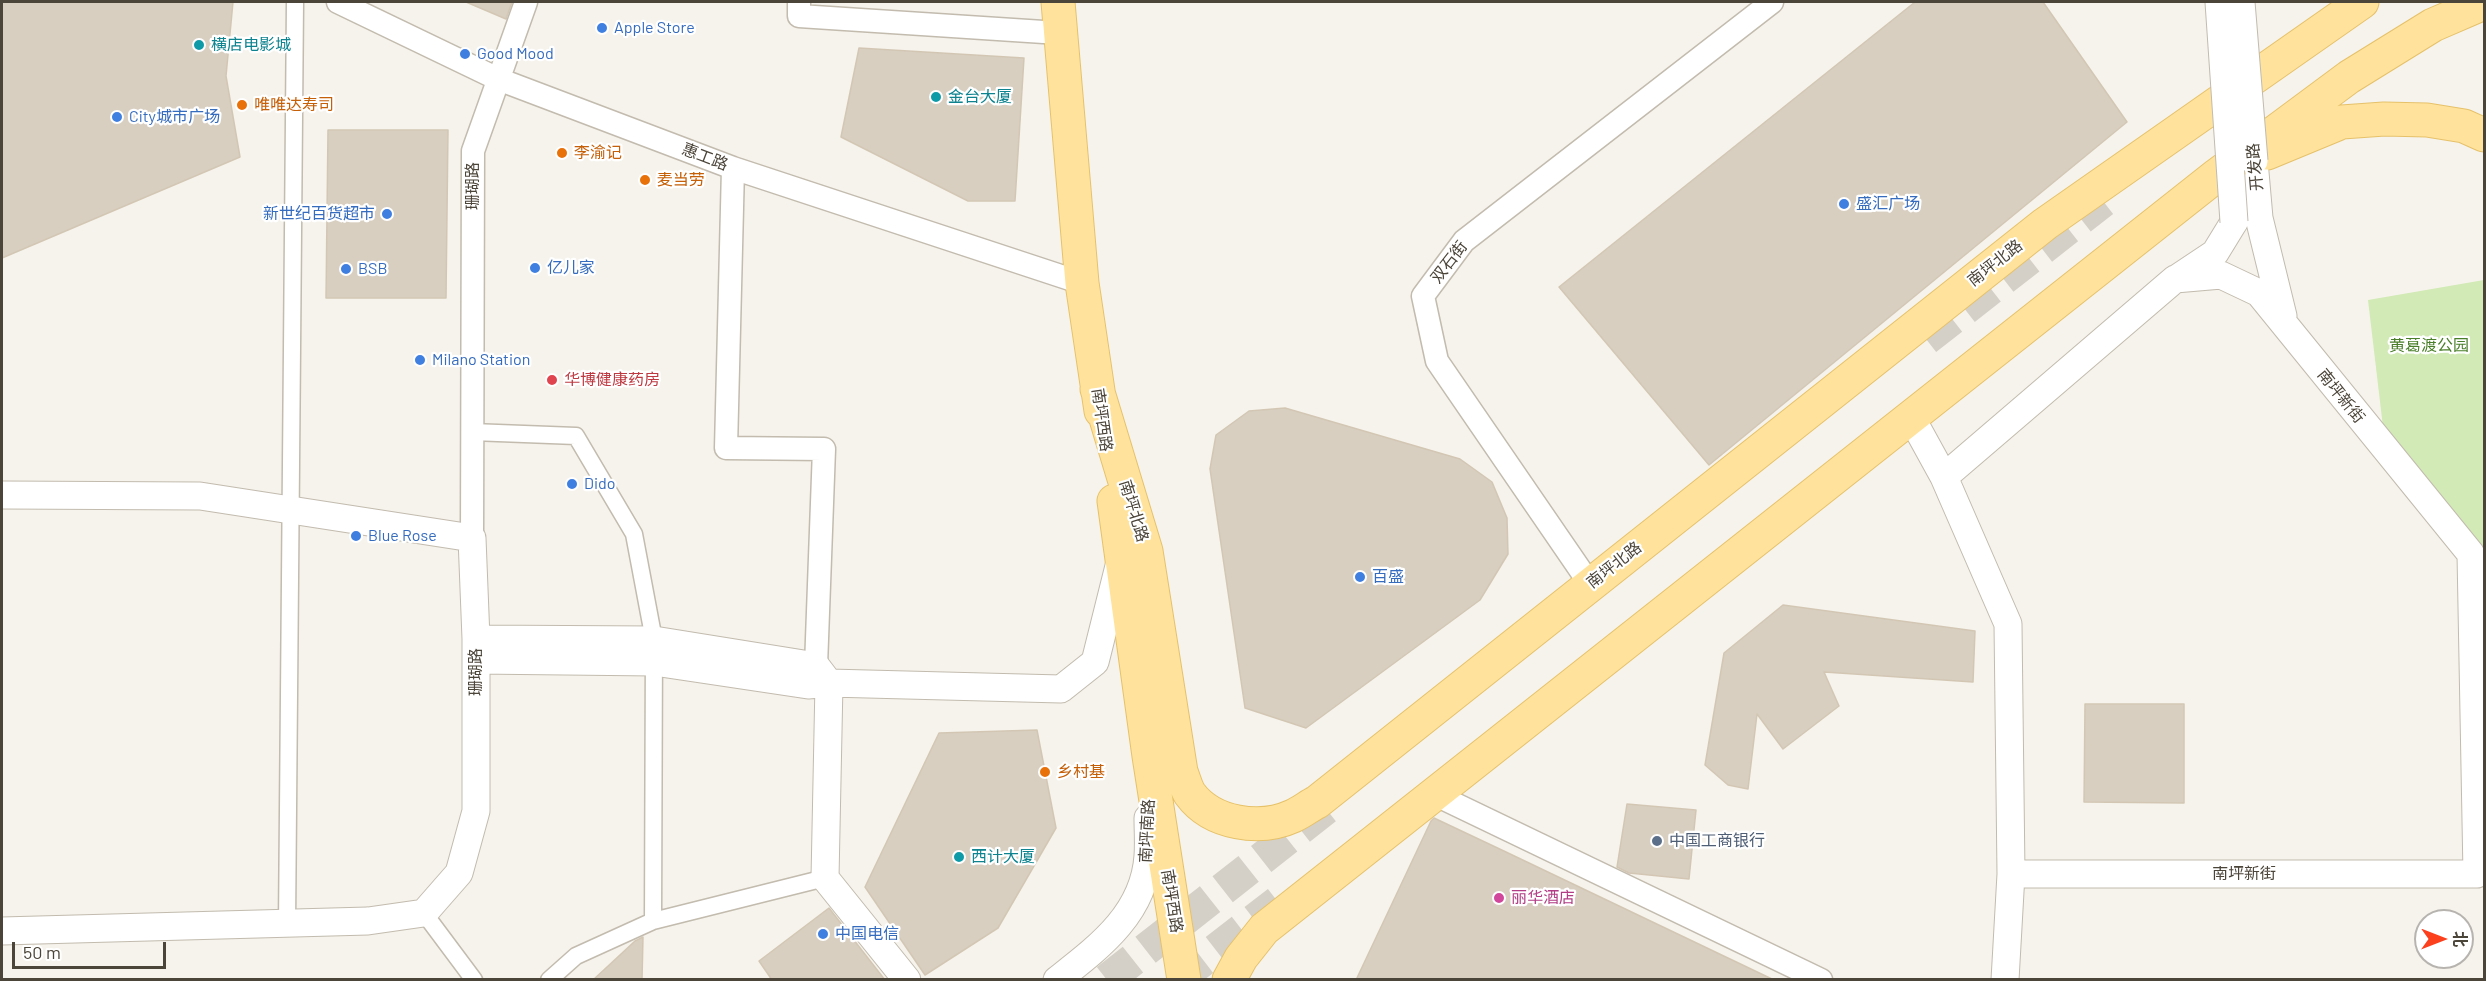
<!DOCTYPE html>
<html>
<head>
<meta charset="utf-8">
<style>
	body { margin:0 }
	#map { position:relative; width:2486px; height:981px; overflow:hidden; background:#f6f3ec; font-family:Barlow,"Noto Sans SC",sans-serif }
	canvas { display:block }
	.frame { position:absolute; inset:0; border:3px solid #4b4439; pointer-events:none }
	.north { position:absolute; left:2414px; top:909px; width:60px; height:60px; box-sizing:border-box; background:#fff; border:2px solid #b7b4b0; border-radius:50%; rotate:90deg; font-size:16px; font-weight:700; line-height:24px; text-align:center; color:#4b4439 }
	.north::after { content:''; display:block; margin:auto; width:21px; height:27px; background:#fc3f1d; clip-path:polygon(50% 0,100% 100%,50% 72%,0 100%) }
	.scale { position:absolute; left:12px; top:942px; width:154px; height:27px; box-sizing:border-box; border:3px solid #4b4439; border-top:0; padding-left:8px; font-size:18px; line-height:21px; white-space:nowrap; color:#4b4439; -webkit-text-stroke:4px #fff; paint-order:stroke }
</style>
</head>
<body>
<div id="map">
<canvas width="2486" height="981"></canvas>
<div class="frame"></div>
<div class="north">北</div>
<div class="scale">50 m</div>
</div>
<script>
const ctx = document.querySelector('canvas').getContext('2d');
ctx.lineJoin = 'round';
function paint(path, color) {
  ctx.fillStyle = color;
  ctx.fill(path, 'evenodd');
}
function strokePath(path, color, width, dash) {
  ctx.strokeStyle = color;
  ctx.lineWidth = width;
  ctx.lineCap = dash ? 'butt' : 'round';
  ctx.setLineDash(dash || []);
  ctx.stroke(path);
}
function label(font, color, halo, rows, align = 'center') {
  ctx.font = font + ' Barlow,"Noto Sans SC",sans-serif';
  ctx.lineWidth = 4.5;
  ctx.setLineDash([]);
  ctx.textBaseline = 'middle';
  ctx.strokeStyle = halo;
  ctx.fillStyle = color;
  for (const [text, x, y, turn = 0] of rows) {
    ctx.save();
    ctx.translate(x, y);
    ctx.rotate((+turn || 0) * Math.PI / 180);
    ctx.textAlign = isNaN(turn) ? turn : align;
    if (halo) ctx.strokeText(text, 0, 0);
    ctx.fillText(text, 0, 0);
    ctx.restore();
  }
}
const green = new Path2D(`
	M2484,280V558L2383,427L2368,300Z`);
const building = new Path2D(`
	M2,2H233L226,76L240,157L2,258Z
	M466,2H512L506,19Z
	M1915,2H2043L2127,122L1709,465L1559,287Z
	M859,48L1024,58L1015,201H968L841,137Z
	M328,130H448L446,298H326Z
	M1285,408L1460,459L1492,482L1507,518L1508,554L1480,600L1306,728L1245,708L1210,469L1216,435L1249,411Z
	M1783,605L1975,631L1973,682L1824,672L1839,706L1783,749L1757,714L1748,789L1728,785L1705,765L1724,653Z
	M2085,704H2184V803L2084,802Z
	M1037,730L1056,828L998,928L925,975L865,887L939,733Z
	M1627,804L1696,810L1689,879L1629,873L1617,867Z
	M1434,818L1506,852L1774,980H1356L1431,821Z
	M829,908L885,980H772L759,961Z
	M643,937L642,980H593L635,941Z`);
const trunkTunnel = new Path2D(`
	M1926,339L2103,201
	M1107,980L1330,805
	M1177,980L1278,902`);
const pedestrian = new Path2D(`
	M472,432L576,436L634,534L654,640L653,921
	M424,913L474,980
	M287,924L295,2
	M549,980L576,956L653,921L825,878`);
const minor = new Path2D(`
	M338,2L498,79L733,168L1082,283
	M799,2V16L1059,33
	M733,168L726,448L824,449L816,666L809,682
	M472,538L473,151L526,2
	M1590,584L1437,361L1423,296L1464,241L1772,2
	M1434,794L1821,980`);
const tertiary = new Path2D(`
	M2254,161L2259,218L2283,316
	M2179,277L2215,253L2234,222
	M1911,417L1944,477L2008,624L2011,874H2477L2471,554L2259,293L2221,275L2175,279L1944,477
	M2,495L200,496L472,538L476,639V811L459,873L424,913L368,921L2,931
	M476,639L654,640L816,666L829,683L825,878L907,980
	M476,660L654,662L808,685L829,683L1061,689L1095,662L1120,562
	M1057,980C1099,947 1144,914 1148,856C1149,843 1148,831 1148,818
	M2005,980L2011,874`);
const primary = new Path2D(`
	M1058,2L1082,283L1101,411
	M2267,153L2342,122L2384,119L2427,120L2464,126L2484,135
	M1097,389L1146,551L1181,772C1184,779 1186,788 1190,794C1212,824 1260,831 1293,816C1302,812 1309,806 1317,802L2045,224L2362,2
	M1114,501L1149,756L1184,980
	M1229,980L1241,958L1264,929L2217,175L2349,77L2433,25L2484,3`);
const tertiaryBridge = new Path2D(`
	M2219,2L2234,222
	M2241,2L2254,161`);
const markers = [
	[602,28,6,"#3f7fe0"],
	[199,45,6,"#0f9aa8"],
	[465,54,6,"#3f7fe0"],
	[936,97,6,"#0f9aa8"],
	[242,105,6,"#e8710a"],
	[117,117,6,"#3f7fe0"],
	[562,153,6,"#e8710a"],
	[645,180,6,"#e8710a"],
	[1844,204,6,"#3f7fe0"],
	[387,214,6,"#3f7fe0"],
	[535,268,6,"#3f7fe0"],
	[346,269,6,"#3f7fe0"],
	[420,360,6,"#3f7fe0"],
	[552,380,6,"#e0444e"],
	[572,484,6,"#3f7fe0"],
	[356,536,6,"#3f7fe0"],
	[1360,577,6,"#3f7fe0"],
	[1045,772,6,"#e8710a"],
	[1657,841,6,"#5c6f8a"],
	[959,857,6,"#0f9aa8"],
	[1499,898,6,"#d1479c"],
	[823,934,6,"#3f7fe0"]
];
const shopNames = [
	["Apple Store",614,28],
	["Good Mood",477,54],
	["City城市广场",129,117],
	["盛汇广场",1856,204],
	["新世纪百货超市",375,214,"right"],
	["亿儿家",547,268],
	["BSB",358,269],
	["Milano Station",432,360],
	["Dido",584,484],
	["Blue Rose",368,536],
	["百盛",1372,577],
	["中国电信",835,934]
];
const cultureNames = [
	["横店电影城",211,45],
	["金台大厦",948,97],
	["西计大厦",971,857]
];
const foodNames = [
	["唯唯达寿司",254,105],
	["李渝记",574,153],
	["麦当劳",657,180],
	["乡村基",1057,772]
];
const streetNames = [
	["惠工路",705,157,21],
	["开发路",2255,167,-95],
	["珊瑚路",473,186,-90],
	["双石街",1449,262,-52],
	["南坪北路",1995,263,-38],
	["南坪新街",2341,396,51],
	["南坪西路",1102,420,82],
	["南坪北路",1134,511,73],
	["南坪北路",1614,565,-38],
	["珊瑚路",476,672,-90],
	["南坪南路",1147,831,-87],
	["南坪新街",2244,874],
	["南坪西路",1172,901,81]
];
const parkNames = [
	["黄葛渡公园",2429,346]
];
const healthNames = [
	["华博健康药房",564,380]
];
const serviceNames = [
	["中国工商银行",1669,841]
];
const hotelNames = [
	["丽华酒店",1511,898]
];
paint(green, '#d2eab5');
paint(building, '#d8cfc1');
strokePath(building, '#d3c7b4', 1.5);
strokePath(trunkTunnel, '#d4d0c8', 33, [33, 16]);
strokePath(pedestrian, '#c2bbae', 19);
strokePath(minor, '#c2bbae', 25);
strokePath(tertiary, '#c2bbae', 29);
strokePath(primary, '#e6c16a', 35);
strokePath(pedestrian, '#fff', 16);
strokePath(minor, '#fff', 22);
strokePath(tertiary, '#fff', 27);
strokePath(primary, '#ffe39c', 33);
strokePath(tertiaryBridge, '#c2bbae', 29, []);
strokePath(tertiaryBridge, '#fff', 27);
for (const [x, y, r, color] of markers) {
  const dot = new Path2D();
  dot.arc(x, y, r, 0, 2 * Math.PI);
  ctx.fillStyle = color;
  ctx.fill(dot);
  strokePath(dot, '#fff', 2);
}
label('16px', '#366cbe', '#fff', shopNames, 'left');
label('16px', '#0d838f', '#fff', cultureNames, 'left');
label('16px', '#c56008', '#fff', foodNames, 'left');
label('16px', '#4b4439', '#fff', streetNames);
label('16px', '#4a7f2a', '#fff', parkNames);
label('16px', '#be3a42', '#fff', healthNames, 'left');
label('16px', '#4e5e75', '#fff', serviceNames, 'left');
label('16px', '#b23c85', '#fff', hotelNames, 'left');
</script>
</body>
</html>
